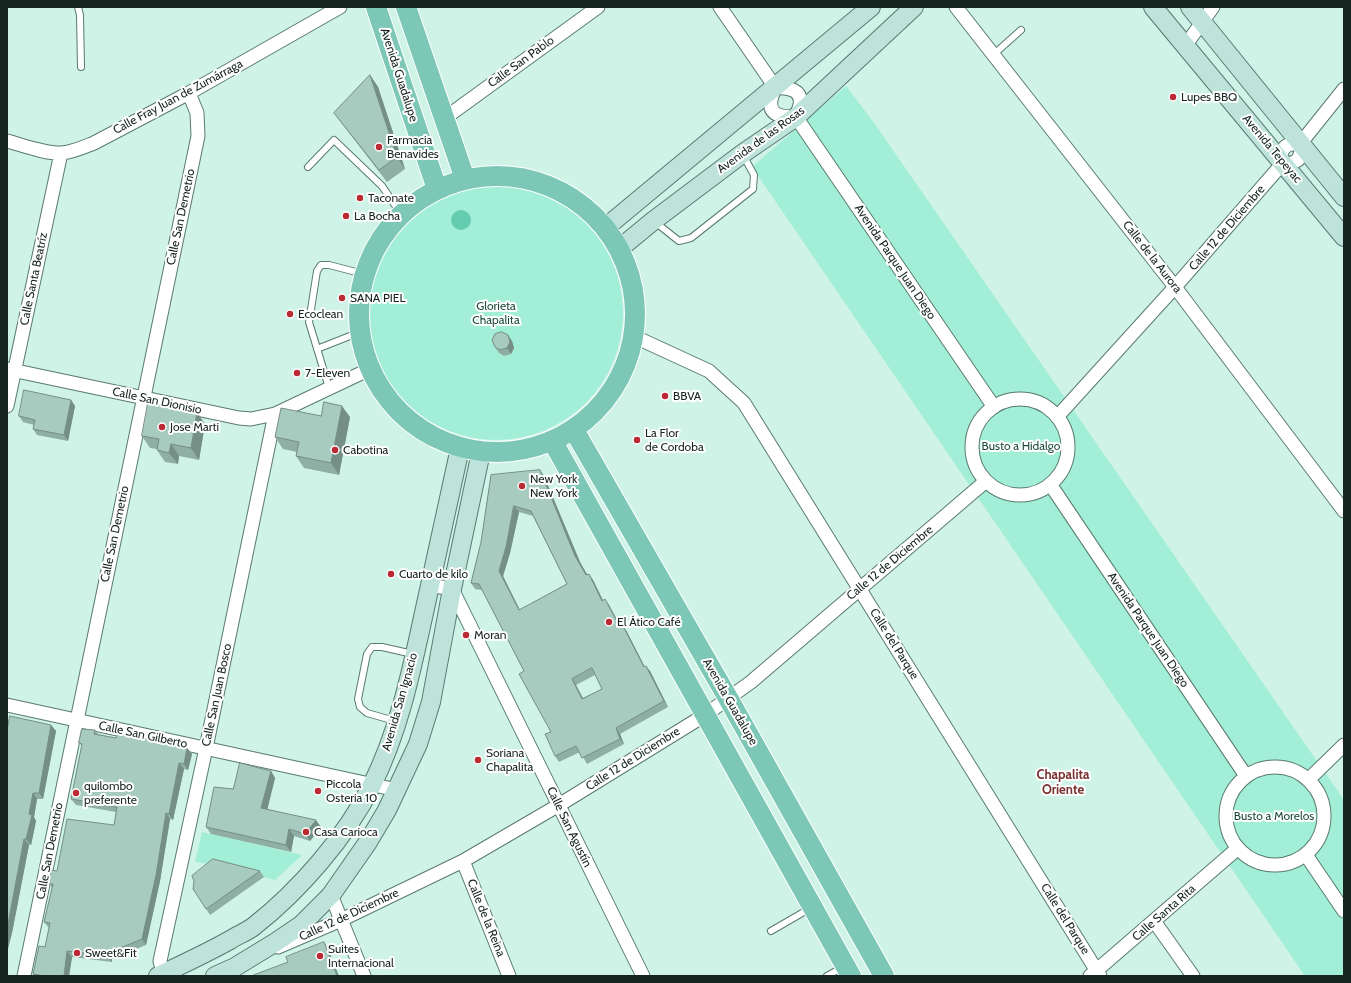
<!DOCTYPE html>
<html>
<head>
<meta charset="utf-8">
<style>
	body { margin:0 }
	#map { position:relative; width:1351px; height:983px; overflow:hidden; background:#cff3e7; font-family:Cabin,sans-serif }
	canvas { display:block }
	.frame { position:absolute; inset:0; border:8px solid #172520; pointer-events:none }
</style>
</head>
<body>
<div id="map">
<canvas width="1351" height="983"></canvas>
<div class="frame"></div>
</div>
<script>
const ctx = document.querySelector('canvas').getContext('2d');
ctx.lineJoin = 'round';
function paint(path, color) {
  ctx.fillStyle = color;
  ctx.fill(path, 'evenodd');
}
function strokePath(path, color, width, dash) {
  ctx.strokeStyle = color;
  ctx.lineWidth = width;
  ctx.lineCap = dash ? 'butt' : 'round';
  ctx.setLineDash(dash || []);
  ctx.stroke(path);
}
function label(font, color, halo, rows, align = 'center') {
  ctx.font = font + ' Cabin,sans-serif';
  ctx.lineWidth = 4;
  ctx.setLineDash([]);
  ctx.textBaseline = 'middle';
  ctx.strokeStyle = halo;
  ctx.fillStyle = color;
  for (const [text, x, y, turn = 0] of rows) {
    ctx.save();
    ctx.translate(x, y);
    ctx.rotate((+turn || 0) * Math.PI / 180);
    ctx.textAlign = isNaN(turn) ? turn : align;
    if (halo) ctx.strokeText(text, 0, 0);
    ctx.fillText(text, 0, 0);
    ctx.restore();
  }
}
const green = new Path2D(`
	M846,86L872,120L1344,800V976H1305L752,167Z
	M369 313a127 127 0 1 1 254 0a127 127 0 1 1-254 0Z
	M202,832L302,855L275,880L217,865L195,862Z`);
const water = new Path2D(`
	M451 220a10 10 0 1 1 20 0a10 10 0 1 1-20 0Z`);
const lane = new Path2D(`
	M78,7L80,15L81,67
	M993,55L1021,30
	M308,167L334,140L382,186L401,214
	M655,222L679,241L691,238L753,189L754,175L743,155
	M317,349L360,332
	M329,388L309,322L317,271L321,265H329L364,274
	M395,721L367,713L360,707L358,699L367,654L372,647H382L413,654
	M771,931L809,909
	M827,976L843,967`);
const street = new Path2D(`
	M720,7L775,87C786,88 803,88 800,105C799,109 797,113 796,117L994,407
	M956,7L1175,287L1344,511
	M1185,46L1213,7
	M775,87C774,91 772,95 771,100C768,117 785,117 796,117
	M445,118L598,7
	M7,141C22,145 46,154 62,153C73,152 84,147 94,143L189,93L340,7
	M1300,144L1344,89
	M1283,163L1290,164L1298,160L1301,152L1300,144
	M1283,163L1281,155C1283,145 1290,143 1300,144
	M633,336L709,371L744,403L1100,976
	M7,369L239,418L251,419L275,414L370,369
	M972 447a48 48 0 1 1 96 0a48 48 0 1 1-96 0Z
	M7,406L61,153
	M1057,417L1175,287L1283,163
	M1050,484L1246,776
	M430,585L452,589L643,976
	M7,705L397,790
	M1226 816a49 49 0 1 1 98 0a49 49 0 1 1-98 0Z
	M1308,780L1344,745
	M1306,855L1344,911
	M463,861L509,976
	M331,895L364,976
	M1154,921L1193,976
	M278,947L341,920L463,861L559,805L705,715L751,682L986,481
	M24,976L198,136L197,113L189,93
	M164,976L160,961L206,748L275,414
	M1090,976L1237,849`);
const secondary = new Path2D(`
	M1153,7L1344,237
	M1190,7L1344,197
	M605,228L871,7
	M619,249L653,221L742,154L796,117L914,7
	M158,976C183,964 207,953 230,940C238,935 246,932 253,927C299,891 346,837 372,785C398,733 410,677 422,622C435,564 447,506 460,448
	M215,976L235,967L276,942L301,925L331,895L368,842L387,810L418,744L431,702L452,589L481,452`);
const primary = new Path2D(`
	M376,7L437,189
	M406,7L465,179
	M359 314a138 138 0 1 1 276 0a138 138 0 1 1-276 0Z
	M574,430L728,698L884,976
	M553,442L851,976`);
const wall = new Path2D(`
	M370,75L378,87L405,169L387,182L343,125L334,113Z
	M512,341L514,348L511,354L504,356L499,353L495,347Z
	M71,400L75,406L68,441L37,435L33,429L34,425L23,422L19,416Z
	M321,416L350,417L339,475L304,468L296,456L297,452L283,449L275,437Z
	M205,424L199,460L179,456L178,464L165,462L157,450V449L150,448L142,436Z
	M491,475L544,476L580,562L587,575L593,580L603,600L609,605L621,627L623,626L627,632L644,666L650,671L668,707L620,734L624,744L587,764L580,752L559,762L555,756L551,732L524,671L482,590L475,589L471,583L481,542ZM519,512L533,516L567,584L519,610L503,576L510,553ZM595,675L602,689L583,698L576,685Z
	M51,725L56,731L43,799H37L34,817L36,821L31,845H29L12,933L7,731Z
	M95,730L98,734L116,738L187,748L192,754L188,770L184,769L173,820L170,819L160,881L146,945L112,959V962L72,957L69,976H35L33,974L45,947L49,928L44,922L52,888L49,884L57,871L114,825L116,812L76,805L71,799L82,746L79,743Z
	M271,771L275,778L267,809L321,827L310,841L294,836L291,852L211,834L206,827L233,789Z
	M260,871L264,877L210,915L193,889Z`);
const shadedWall = new Path2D(`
	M370,75L378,87L405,169L397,157Z
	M508,335L512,341L514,348L511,354L507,348Z
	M71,400L75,406L68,441L64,435Z
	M342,406L350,417L339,475L331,463Z
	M197,412L205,424L199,460L191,448Z
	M171,444L179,456L178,464L169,453Z
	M540,470L544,476L580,562L591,581L586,575L575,556Z
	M514,506L519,512L510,553L503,576L523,616L519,610L499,571Z
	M589,574L593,580L606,607L602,601Z
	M605,599L609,605L624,633L620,627Z
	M623,626L627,632L648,673L644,667Z
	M646,666L650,671L668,707L664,701Z
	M572,679L576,685L586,705L582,699Z
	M51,725L56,731L43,799L39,793Z
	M616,728L620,734L624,744L620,739Z
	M187,748L192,754L188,770L184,764Z
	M179,763L184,769L173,820L169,814Z
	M271,771L275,778L266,815L261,808Z
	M33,793L37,799L34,817L36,821L31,845L26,839L29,814Z
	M166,813L170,819L160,881L146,945L142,939Z
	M316,820L321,827L310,841L305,834Z
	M289,829L294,836L291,852L286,845Z
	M24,839L29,845L12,933L7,953V929Z
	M324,942L328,949L339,976H337Z
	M67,951L72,957L69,976H64Z
	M108,953L112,959V962L108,956Z`);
const building = new Path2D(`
	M370,75L397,157L379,170L334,113Z
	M502,332L508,335L510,342L507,348L500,350L495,347L492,340L495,334Z
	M24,390L71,400L64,435L33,429L35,420L19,416Z
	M324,402L342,406L331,463L296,456L299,442L275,437L281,408L321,416Z
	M148,403L197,412L191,448L171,444L169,453L157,450L159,439L142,436Z
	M540,470L575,556L586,575L589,574L602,601L605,599L620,627L623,626L644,667L646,666L664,701L616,728L620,739L582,758L576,746L555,756L545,734L551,732L519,674L524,671L479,584L471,583L481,542L491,475ZM514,506L531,511L567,584L519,610L499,571L506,547ZM592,668L602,689L582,699L572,679Z
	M10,716L51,725L39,793H33L29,814L32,815L26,839H24L7,929V731Z
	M82,729L95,730L94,734L116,738L118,732L187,748L184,764L179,763L169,814L166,813L156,875L142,939L108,953V956L67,951L64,976H44L33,974L39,946L45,947L50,923L44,922L53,884H49L51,870L57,871L67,819L114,825L117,807L71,799L82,744L79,743Z
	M240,763L271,771L261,808L316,820L305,834L289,829L286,845L206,827L214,787L233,789Z
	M213,859L260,871L206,909L193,889L194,881L192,876Z
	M324,942L337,976H251L288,962L286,957Z`);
const markers = [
	[1173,97,4,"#bb2a34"],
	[379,147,4,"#bb2a34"],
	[360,198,4,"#bb2a34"],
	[346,216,4,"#bb2a34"],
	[342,298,4,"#bb2a34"],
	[290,314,4,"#bb2a34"],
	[297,373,4,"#bb2a34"],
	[665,396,4,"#bb2a34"],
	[162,427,4,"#bb2a34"],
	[637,440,4,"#bb2a34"],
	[335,450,4,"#bb2a34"],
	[522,486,4,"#bb2a34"],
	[391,574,4,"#bb2a34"],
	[609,622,4,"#bb2a34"],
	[466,635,4,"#bb2a34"],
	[478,760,4,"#bb2a34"],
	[318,791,4,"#bb2a34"],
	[76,793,4,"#bb2a34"],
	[306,832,4,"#bb2a34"],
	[77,953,4,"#bb2a34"],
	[320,956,4,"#bb2a34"]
];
const streetNames = [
	["Calle San Pablo",521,62,-36],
	["Avenida Guadalupe",399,75,72],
	["Calle Fray Juan de Zumárraga",178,97,-28],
	["Avenida de las Rosas",761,140,-36],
	["Avenida Tepeyac",1272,149,50],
	["Calle San Demetrio",181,217,-78],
	["Calle 12 de Diciembre",1227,228,-49],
	["Calle de la Aurora",1152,257,52],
	["Avenida Parque Juan Diego",895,262,56],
	["Calle Santa Beatríz",34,279,-78],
	["Calle San Dionisio",157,401,12],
	["Calle San Demetrio",115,534,-78],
	["Calle 12 de Diciembre",890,563,-40],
	["Avenida Parque Juan Diego",1148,630,56],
	["Calle del Parque",894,644,58],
	["Calle San Juan Bosco",217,695,-78],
	["Avenida San Ignacio",400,702,-74],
	["Avenida Guadalupe",730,702,60],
	["Calle San Gilberto",143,735,12],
	["Calle 12 de Diciembre",633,759,-32],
	["Calle San Agustín",569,827,64],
	["Calle San Demetrio",50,851,-79],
	["Calle Santa Rita",1164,913,-41],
	["Calle 12 de Diciembre",349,915,-25],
	["Calle de la Reina",486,918,68],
	["Calle del Parque",1065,919,58]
];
const poiNames = [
	["Lupes BBQ",1181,97],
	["Farmacia",387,140],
	["Benavides",387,154],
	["Taconate",368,198],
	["La Bocha",354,216],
	["SANA PIEL",350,298],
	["Ecoclean",298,314],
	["7-Eleven",305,373],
	["BBVA",673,396],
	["Jose Marti",170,427],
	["La Flor",645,433],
	["de Cordoba",645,447],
	["Cabotina",343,450],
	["New York",530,479],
	["New York",530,493],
	["Cuarto de kilo",399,574],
	["El Ático Café",617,622],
	["Moran",474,635],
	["Soriana",486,753],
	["Chapalita",486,767],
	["Piccola",326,784],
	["Osteria 10",326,798],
	["quilombo",84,786],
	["preferente",84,800],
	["Casa Carioca",314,832],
	["Suites",328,949],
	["Internacional",328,963],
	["Sweet&Fit",85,953]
];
const parkNames = [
	["Glorieta",496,306],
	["Chapalita",496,320],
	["Busto a Hidalgo",1021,446],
	["Busto a Morelos",1274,816]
];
const neighbourhoodNames = [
	["Chapalita",1063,775],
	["Oriente",1063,790]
];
paint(green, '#a2eed7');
paint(water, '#65ccaf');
strokePath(lane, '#597a70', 8);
strokePath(street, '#597a70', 15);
strokePath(secondary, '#597a70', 20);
strokePath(primary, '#fff', 22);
strokePath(lane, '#fff', 6);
strokePath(street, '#fff', 13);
strokePath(secondary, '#bee3db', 18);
strokePath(primary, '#7dc7b6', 20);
paint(wall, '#90afa4');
paint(shadedWall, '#758e86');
paint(building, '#a7cbbf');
strokePath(building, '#758e86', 1);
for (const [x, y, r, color] of markers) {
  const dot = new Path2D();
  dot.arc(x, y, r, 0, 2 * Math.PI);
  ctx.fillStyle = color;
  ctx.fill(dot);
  strokePath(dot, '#fff', 1.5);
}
label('12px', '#172520', '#fff', streetNames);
label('12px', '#172520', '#fff', poiNames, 'left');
label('12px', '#1f4c40', '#fff', parkNames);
label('bold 13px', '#7a3332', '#fff', neighbourhoodNames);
</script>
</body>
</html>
